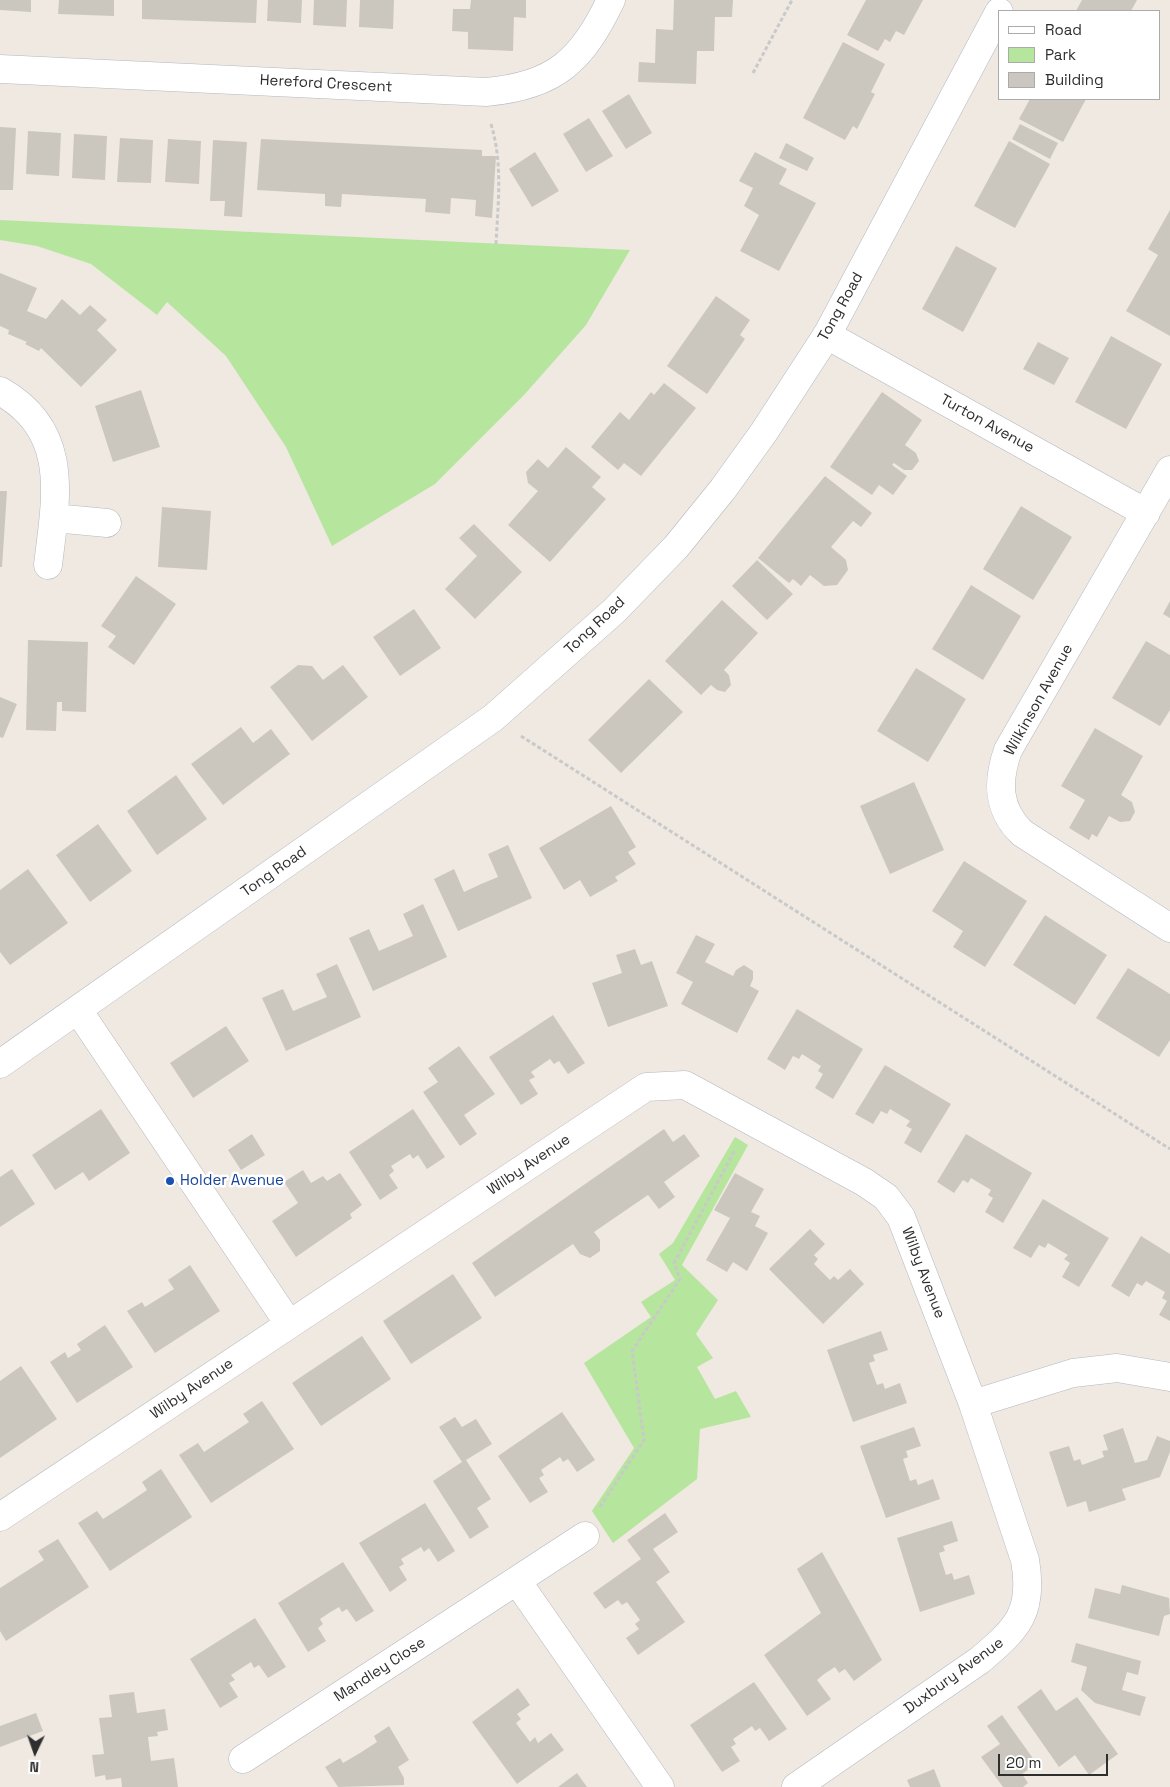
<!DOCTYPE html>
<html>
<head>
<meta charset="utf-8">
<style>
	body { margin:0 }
	#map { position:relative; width:1170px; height:1787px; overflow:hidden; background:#efe9e1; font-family:"Space Grotesk",sans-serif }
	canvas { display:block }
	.legend { position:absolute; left:998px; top:10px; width:162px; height:90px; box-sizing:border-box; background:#fff; border:1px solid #ababab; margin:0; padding:6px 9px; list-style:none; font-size:15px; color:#2e2e2e }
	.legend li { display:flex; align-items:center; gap:10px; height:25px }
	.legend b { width:25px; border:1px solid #ababab }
	.north { position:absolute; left:10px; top:1727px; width:50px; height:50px; -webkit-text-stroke:4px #fff; paint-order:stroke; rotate:183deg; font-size:14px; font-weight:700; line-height:20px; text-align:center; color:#2e2e2e }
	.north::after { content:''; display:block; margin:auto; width:18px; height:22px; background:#2e2e2e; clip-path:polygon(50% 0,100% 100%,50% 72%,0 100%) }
	.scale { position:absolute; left:998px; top:1754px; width:110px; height:22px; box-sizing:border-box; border:2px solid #2e2e2e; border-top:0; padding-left:6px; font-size:15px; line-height:18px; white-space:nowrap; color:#2e2e2e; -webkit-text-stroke:4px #fff; paint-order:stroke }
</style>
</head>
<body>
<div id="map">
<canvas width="1170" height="1787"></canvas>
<ul class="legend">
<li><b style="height:6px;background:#fff"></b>Road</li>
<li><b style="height:14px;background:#b6e59e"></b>Park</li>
<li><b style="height:14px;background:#cbc7bf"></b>Building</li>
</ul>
<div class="north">N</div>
<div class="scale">20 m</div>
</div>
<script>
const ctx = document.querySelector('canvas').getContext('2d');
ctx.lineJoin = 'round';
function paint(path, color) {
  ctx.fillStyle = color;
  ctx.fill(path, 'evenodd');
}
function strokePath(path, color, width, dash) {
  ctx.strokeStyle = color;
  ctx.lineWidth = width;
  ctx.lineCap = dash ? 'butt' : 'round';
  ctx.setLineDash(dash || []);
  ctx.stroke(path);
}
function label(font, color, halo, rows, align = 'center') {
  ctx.font = font + ' "Space Grotesk",sans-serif';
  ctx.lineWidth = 5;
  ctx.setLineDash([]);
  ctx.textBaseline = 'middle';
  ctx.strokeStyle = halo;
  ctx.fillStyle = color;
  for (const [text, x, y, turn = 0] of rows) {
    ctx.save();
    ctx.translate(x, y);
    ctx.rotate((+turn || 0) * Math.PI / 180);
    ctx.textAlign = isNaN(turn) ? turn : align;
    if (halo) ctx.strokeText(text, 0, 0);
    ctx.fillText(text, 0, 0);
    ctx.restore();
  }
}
const green = new Path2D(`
	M0,220L630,250L586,325L524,395L435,484L332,546L286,447L226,356L167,302L157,315L91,264L37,246L0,240Z
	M735,1137L748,1145L682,1265L718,1300L696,1334L713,1358L697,1367L715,1399L736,1391L751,1417L700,1429L697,1479L613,1543L592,1511L634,1448L584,1363L651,1317L641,1302L675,1280L659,1254L673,1243Z`);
const building = new Path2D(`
	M0,0H31V12L0,10Z
	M59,0H114V16L58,14Z
	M142,0H257L256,23L142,19Z
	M268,0H302L301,23L267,21Z
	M314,0H347L346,27L313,25Z
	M360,0H394L393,29L359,27Z
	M471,0H526V18L514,17L513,51L468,49V32L452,31L453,9H470Z
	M674,0H733L732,17H715L714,51H697L696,84L638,82L639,62L655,63L656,29L673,30Z
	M866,0H923L904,35L896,31L890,42L885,39L878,51L847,35Z
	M1082,0H1137L1131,11H1076Z
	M843,42L885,64L871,92L875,94L857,129L853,126L845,140L803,118Z
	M629,94L652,133L626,149L602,111Z
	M1030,99H1086L1063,142L1019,119Z
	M589,118L613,156L586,172L563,134Z
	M1020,124L1058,143L1050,159L1012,139Z
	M0,127L16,128L13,190H0Z
	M28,131L61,133L59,176L26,174Z
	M74,134L107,136L105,180L72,178Z
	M120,138L153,140L151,183L117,182Z
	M168,139L201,141L199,184L165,182Z
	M261,139L482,150V156H496L492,218L475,216L476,200L451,198L450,214L425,212L426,199L342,194L341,207L325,206V194L257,190Z
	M213,140L247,142L242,217L224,216L225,201H210Z
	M1009,141L1050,164L1015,228L974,206Z
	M786,143L814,158L807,171L779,158Z
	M535,152L559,191L532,207L509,169Z
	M755,152L787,169L779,184L816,203L779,271L740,251L759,215L744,206L753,188L739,181Z
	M1170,210V336L1126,311L1158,255L1148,249Z
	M956,246L997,268L963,332L922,309Z
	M0,273L37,288L27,311L46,319L62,299L80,315L90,305L107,320L97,330L117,350L81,387L41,348L39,351L25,344L27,342L8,334L9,330L0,326Z
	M716,296L750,320L740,335L745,339L707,394L667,366Z
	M1111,336L1162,364L1126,429L1075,402Z
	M1038,342L1069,358L1054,385L1023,369Z
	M664,383L696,408L641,476L624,463L618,470L591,447L620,412L629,420L651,392L654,395Z
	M141,390L160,447L113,462L95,406Z
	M882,392L922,420L905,445L916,453L919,461L912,470H904L894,463L892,465L907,476L893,495L879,485L872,495L830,467Z
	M566,447L601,477L592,487L606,499L550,562L508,525L538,491L528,483L526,472L538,459L548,468Z
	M825,476L872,513L861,527L853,521L831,547L846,560L848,570L837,585L824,586L810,575L801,586L793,579L789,583L758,558Z
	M0,491H7L2,567H0Z
	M1021,506L1072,537L1033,600L983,569Z
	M162,507L211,511L207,570L158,567Z
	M474,524L522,572L475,619L445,589L477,556L459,538Z
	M757,560L793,594L767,620L732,586Z
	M136,576L176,604L134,665L108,647L116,636L101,626Z
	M971,585L1021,616L983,680L932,649Z
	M722,600L758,633L724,670L729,675L731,685L725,692L717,690L711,685L701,695L665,661Z
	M1170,601V618L1163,614Z
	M414,609L441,648L400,676L373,637Z
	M28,640L88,642L86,712L62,711V702H57L56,731L26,730Z
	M1146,641L1170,655V710L1160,726L1112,698Z
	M298,665L312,666L323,680L343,665L368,697L312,741L270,687Z
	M916,668L966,699L928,762L877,731Z
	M649,679L683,712L621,773L588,740Z
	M0,697L17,704L3,738L0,737Z
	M241,727L253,743L271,729L290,754L223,805L191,764Z
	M1095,728L1143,756L1121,795L1132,802L1135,812L1130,821L1120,822L1109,816L1097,837L1092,834L1089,840L1069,828L1085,800L1061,786Z
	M176,775L207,819L157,855L127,811Z
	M914,782L944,850L890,874L860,806Z
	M611,806L636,847L628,852L636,864L615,877L618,881L590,897L580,880L564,890L539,848Z
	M98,824L132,871L90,902L56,855Z
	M508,845L532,898L458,931L434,879L454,869L464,892L481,884L498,877L488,854Z
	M964,861L1027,901L985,967L953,947L963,931L932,911Z
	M28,869L68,923L10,965L0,952V890Z
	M423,904L447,957L373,991L349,938L369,929L379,951L413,936L403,914Z
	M1045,915L1107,955L1075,1005L1013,965Z
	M696,935L715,944L705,962L733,976L736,970L744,965L753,971V979L750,986L759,991L737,1033L681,1004L693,982L676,973Z
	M635,949L641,965L652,961L668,1006L608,1027L592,983L622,973L616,955Z
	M337,964L361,1017L286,1051L262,998L283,989L293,1011L327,997L316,974Z
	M1128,968L1170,994V1040L1159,1057L1096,1018Z
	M797,1009L863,1049L833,1099L815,1088L823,1074L818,1071L821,1066L802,1054L799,1059L793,1056L785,1070L767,1059Z
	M553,1015L585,1063L568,1074L559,1061L554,1064L550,1059L531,1072L535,1077L529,1080L538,1094L521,1105L489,1057Z
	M226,1026L249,1061L193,1098L170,1063Z
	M459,1046L495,1094L464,1115L477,1134L460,1146L423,1092L438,1082L428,1068Z
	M885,1065L951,1104L921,1153L904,1143L912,1129L906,1126L910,1121L890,1109L887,1114L881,1111L873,1124L855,1114Z
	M101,1109L130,1153L89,1181L83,1172L55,1190L32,1155Z
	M413,1109L445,1157L427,1169L418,1155L413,1159L410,1154L391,1166L394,1171L389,1175L398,1188L380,1200L349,1152Z
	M664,1129L673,1142L684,1134L700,1156L664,1182L675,1197L659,1209L648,1195L594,1232L600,1240V1251L590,1258L580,1254L573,1244L495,1297L472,1263Z
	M252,1134L265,1155L241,1170L228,1150Z
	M966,1134L1032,1173L1003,1223L985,1212L993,1198L988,1195L991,1190L971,1178L968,1183L963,1180L954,1193L937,1182Z
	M12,1169L35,1204L0,1227V1177Z
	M303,1170L311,1183L323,1176L327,1181L340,1173L362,1205L350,1214L352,1218L296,1257L272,1221L298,1203L284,1182Z
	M735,1173L764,1189L751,1212L760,1216L755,1226L768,1233L747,1271L733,1262L727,1272L706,1260L730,1218L714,1210Z
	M1043,1199L1109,1238L1079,1287L1062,1277L1070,1263L1064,1259L1068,1255L1048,1243L1045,1248L1039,1245L1031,1258L1013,1248Z
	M810,1229L825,1244L814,1255L818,1259L814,1264L830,1280L834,1276L838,1280L850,1269L864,1284L823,1324L769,1269Z
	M1141,1236L1170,1254V1321L1159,1315L1167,1301L1162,1298L1165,1292L1146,1281L1142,1286L1137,1283L1129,1297L1111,1286Z
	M190,1265L220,1311L155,1353L127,1311L142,1302L145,1307L174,1289L168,1280Z
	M453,1274L482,1318L411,1364L383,1321Z
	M105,1325L133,1367L77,1403L50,1362L65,1352L68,1358L81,1350L77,1344Z
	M881,1331L888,1350L873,1355L875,1361L869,1363L877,1385L883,1383L885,1389L900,1383L907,1403L853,1422L827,1350Z
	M362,1336L391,1379L321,1426L292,1383Z
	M21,1366L57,1419L0,1458V1381Z
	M262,1401L294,1449L211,1503L179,1455L198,1443L204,1452L249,1422L243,1414Z
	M562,1412L595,1460L577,1472L568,1459L563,1462L560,1457L541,1470L544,1475L539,1478L548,1492L530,1503L498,1456Z
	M455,1417L462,1427L476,1419L492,1444L466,1460L491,1499L477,1508L489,1527L470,1539L433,1481L462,1462L439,1427Z
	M914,1427L921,1446L906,1451L908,1457L903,1459L910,1481L916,1479L918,1485L933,1479L940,1499L886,1518L860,1446Z
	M1123,1428L1135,1463L1147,1460L1157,1436L1170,1441V1452L1160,1477L1122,1489L1126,1500L1089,1512L1086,1501L1067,1507L1049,1452L1069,1446L1074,1461L1080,1459L1082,1465L1104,1457L1102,1451L1108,1450L1103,1435Z
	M161,1469L192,1517L110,1571L78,1523L97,1511L103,1519L125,1505L147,1490L142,1482Z
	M425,1503L455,1551L438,1562L429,1548L424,1552L421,1547L401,1559L404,1564L399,1567L407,1580L390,1592L359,1543Z
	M665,1513L678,1532L653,1549L670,1572L656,1582L685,1622L638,1655L626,1638L639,1629L635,1624L640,1620L627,1602L622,1605L618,1600L605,1609L593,1593L641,1559L627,1540Z
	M952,1521L958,1541L943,1546L945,1551L939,1553L946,1575L952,1573L954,1580L969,1575L975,1594L920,1612L897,1538Z
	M58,1539L89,1587L6,1641L0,1631V1588L44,1560L38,1551Z
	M822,1552L882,1660L854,1681L845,1669L839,1673L835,1667L824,1674L817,1680L831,1699L807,1716L764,1655L821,1613L797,1569Z
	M343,1562L374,1611L356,1622L347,1609L342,1612L339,1607L329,1613L320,1619L323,1624L318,1628L326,1641L308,1652L278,1603Z
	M1122,1585L1169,1598L1170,1614L1164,1616L1159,1636L1088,1618L1095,1588L1120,1594Z
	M255,1618L286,1667L268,1678L259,1665L254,1668L251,1662L231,1675L235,1680L229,1683L238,1697L220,1708L190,1659Z
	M1076,1643L1141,1661L1138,1675L1127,1672L1122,1690L1146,1697L1140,1716L1095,1703L1081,1690L1087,1667L1071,1662Z
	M754,1682L787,1729L769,1741L760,1728L755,1731L752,1726L733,1739L736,1744L731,1747L740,1761L722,1772L690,1725Z
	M518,1688L530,1705L517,1714L521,1719L516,1723L530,1742L535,1737L538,1743L551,1733L564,1750L517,1784L472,1722Z
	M1041,1689L1056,1711L1077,1697L1118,1754L1089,1775L1075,1755L1059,1767L1017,1707Z
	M134,1692L137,1713L165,1709L168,1730L157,1732L158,1736L148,1737L151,1761L174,1758L178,1787H122L121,1778L106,1780L105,1775L95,1777L92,1755L104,1754L99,1718L112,1717L109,1695Z
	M36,1713L43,1731L0,1747V1726Z
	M1002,1715L1037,1764L1022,1774L1028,1783L1023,1787H1003L981,1757L1000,1744L987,1726Z
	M389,1726L409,1760L398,1767L404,1778V1785L338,1787L325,1767L340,1758L343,1763L360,1753L377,1742L374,1736Z
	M934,1769L941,1787H910L907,1780Z
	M577,1773L587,1787H558Z`);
const path = new Path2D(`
	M753,73L792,0
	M491,124C503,164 498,203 496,244
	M521,736L1170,1149
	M600,1507L644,1440L632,1351L680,1279L674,1263L735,1150`);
const street = new Path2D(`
	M0,69L486,92C556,86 582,60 611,0
	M827,335L1146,513
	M0,391C71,431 56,497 48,565
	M1170,470L1008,750C997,781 997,809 1022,833L1170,928
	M54,518L107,523
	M78,1010L289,1324
	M973,1404L1073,1373L1117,1368L1170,1377
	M0,1517L646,1087L685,1085L864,1182L886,1197L901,1217L973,1404L1025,1560C1034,1612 1018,1628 980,1660L796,1787
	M517,1581L660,1787
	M243,1759L585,1536`);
const secondary = new Path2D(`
	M0,1064L493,718L614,611L676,547L723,489L764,432L827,335L999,12`);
const markers = [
	[170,1181,5,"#1a4fb4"]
];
const streetNames = [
	["Hereford Crescent",326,84,3],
	["Tong Road",841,307,-61],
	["Turton Avenue",987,424,29],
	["Tong Road",595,626,-43],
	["Wilkinson Avenue",1039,700,-61],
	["Tong Road",274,872,-35],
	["Wilby Avenue",529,1165,-34],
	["Wilby Avenue",923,1273,69],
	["Wilby Avenue",192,1389,-34],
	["Mandley Close",380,1670,-33],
	["Duxbury Avenue",954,1676,-36]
];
const transitNames = [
	["Holder Avenue",180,1181]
];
paint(green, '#b6e59e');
paint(building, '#cbc7bf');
strokePath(street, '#b4b7c1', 29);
strokePath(secondary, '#b4b7c1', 29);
strokePath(path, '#c9c9c9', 3, [4, 2.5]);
strokePath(street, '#fff', 28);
strokePath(secondary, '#fff', 28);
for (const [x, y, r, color] of markers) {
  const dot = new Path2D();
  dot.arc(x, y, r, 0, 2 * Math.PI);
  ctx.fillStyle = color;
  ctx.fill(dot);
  strokePath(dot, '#fff', 2);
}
label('15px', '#2e2e2e', '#fff', streetNames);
label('15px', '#164399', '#fff', transitNames, 'left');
</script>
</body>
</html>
